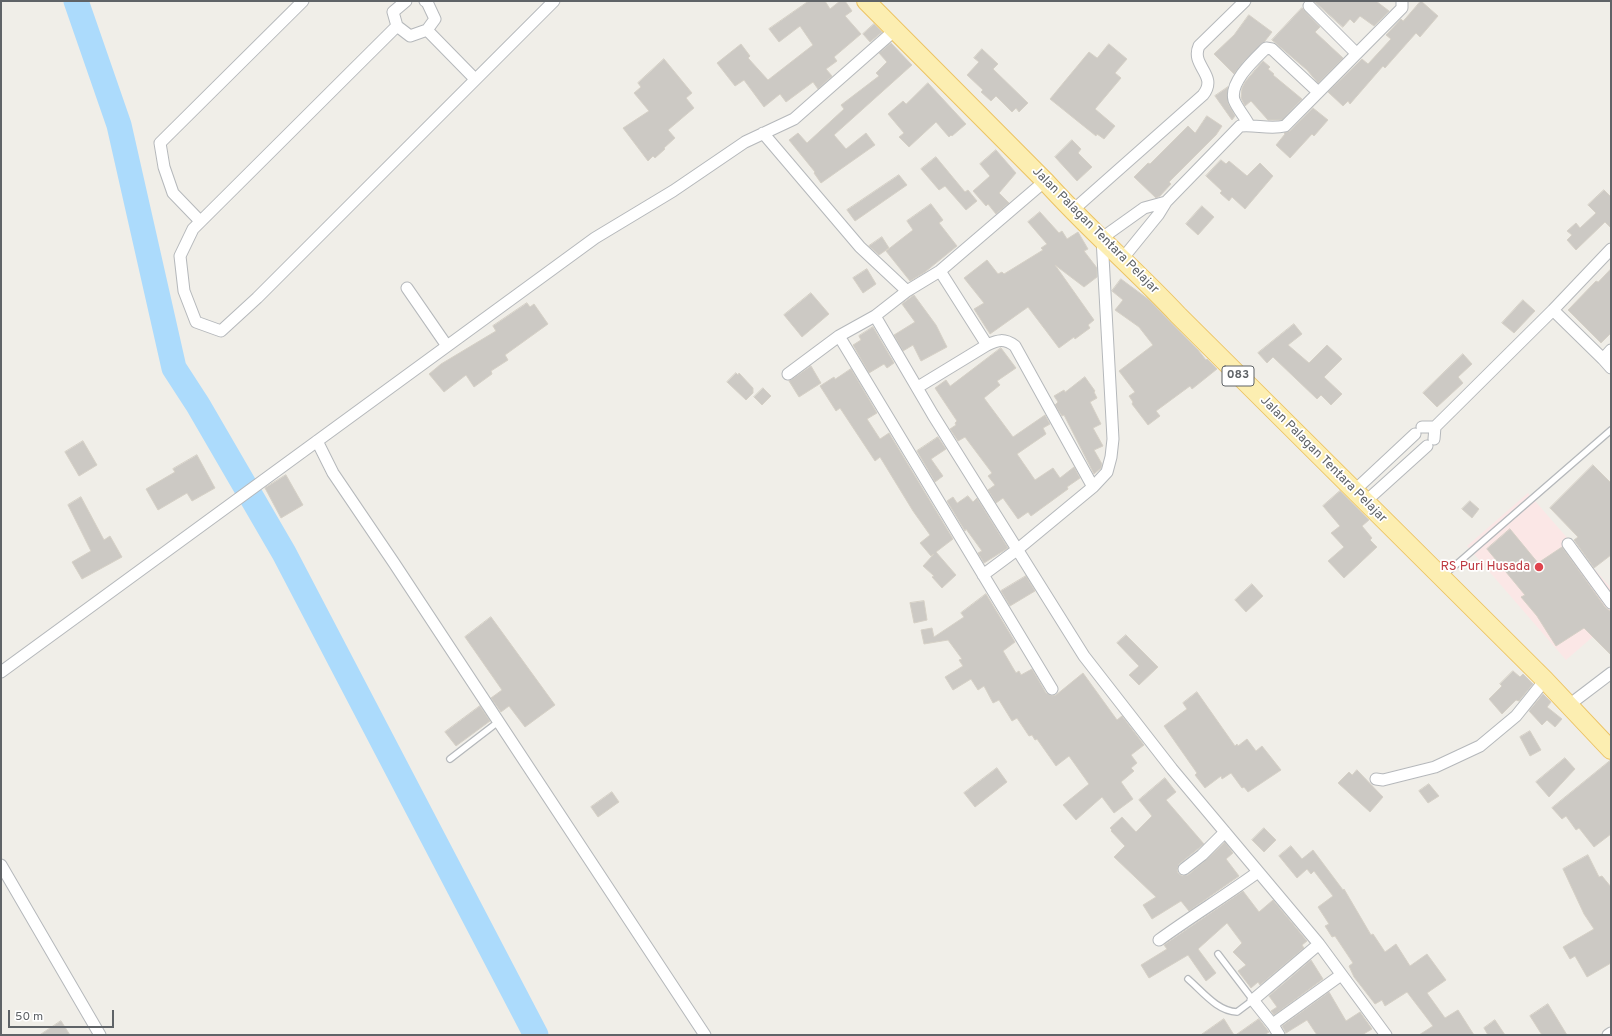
<!DOCTYPE html>
<html>
<head>
<meta charset="utf-8">
<style>
	body { margin:0 }
	#map { position:relative; width:1612px; height:1036px; overflow:hidden; background:#f0eee8; font-family:Overpass,sans-serif }
	canvas { display:block }
	.frame { position:absolute; inset:0; border:2px solid #5f6367; pointer-events:none }
	.scale { position:absolute; left:8px; top:1010px; width:106px; height:18px; box-sizing:border-box; border:2px solid #5f6367; border-top:0; padding-left:5px; font-size:12px; line-height:14px; white-space:nowrap; color:#5f6367; -webkit-text-stroke:3px #fff; paint-order:stroke }
</style>
</head>
<body>
<div id="map">
<canvas width="1612" height="1036"></canvas>
<div class="frame"></div>
<div class="scale">50 m</div>
</div>
<script>
const ctx = document.querySelector('canvas').getContext('2d');
ctx.lineJoin = 'round';
function paint(path, color) {
  ctx.fillStyle = color;
  ctx.fill(path, 'evenodd');
}
function strokePath(path, color, width, dash) {
  ctx.strokeStyle = color;
  ctx.lineWidth = width;
  ctx.lineCap = dash ? 'butt' : 'round';
  ctx.setLineDash(dash || []);
  ctx.stroke(path);
}
function label(font, color, halo, rows, align = 'center') {
  ctx.font = font + ' Overpass,sans-serif';
  ctx.lineWidth = 3.5;
  ctx.setLineDash([]);
  ctx.textBaseline = 'middle';
  ctx.strokeStyle = halo;
  ctx.fillStyle = color;
  for (const [text, x, y, turn = 0] of rows) {
    ctx.save();
    ctx.translate(x, y);
    ctx.rotate((+turn || 0) * Math.PI / 180);
    ctx.textAlign = isNaN(turn) ? turn : align;
    if (halo) ctx.strokeText(text, 0, 0);
    ctx.fillText(text, 0, 0);
    ctx.restore();
  }
}
const medical = new Path2D(`
	M1528,493L1611,588V621L1566,660L1467,546Z`);
const river = new Path2D(`
	M76,1L119,125L174,368L198,405L284,553L536,1035`);
const building = new Path2D(`
	M809,1H825L830,9L840,1H845L852,11L845,16L861,34L834,57L837,61L826,69L832,76L818,89L813,82L786,102L780,94L764,107L744,80L735,86L717,63L741,44L750,56L748,58L768,80L813,45L800,26L779,42L769,29Z
	M1314,1H1376L1389,11L1374,26L1360,16L1354,23L1350,19L1343,27Z
	M1421,1L1438,16L1420,37L1416,33L1385,68L1383,66L1350,104L1348,101L1343,106L1328,92L1362,59L1368,64L1391,39L1386,35L1401,19L1403,21Z
	M1302,8L1320,27L1315,32L1343,58L1318,83L1307,70L1272,40Z
	M1249,15L1272,32L1265,41L1245,60L1234,74L1214,54L1234,35Z
	M874,24L882,32L870,42L863,34Z
	M891,43L912,65L834,135L846,149L866,133L875,145L821,183L814,173L815,172L789,140L798,133L807,143L844,109L841,105L879,76L876,73L887,62L879,53Z
	M1109,44L1127,59L1115,73L1121,78L1095,109L1115,126L1104,139L1097,134L1096,136L1050,99L1089,52L1097,58Z
	M982,49L998,64L993,69L1028,103L1019,112L1016,108L1012,112L996,96L991,101L981,92L983,90L967,75L979,62L974,58Z
	M664,59L692,93L686,98L694,108L668,130L675,138L664,148L665,149L655,158L653,156L648,161L623,128L649,111L634,93L641,87L638,83Z
	M1263,61L1270,67L1268,69L1274,74L1273,75L1302,99L1282,120H1268L1251,101L1245,106L1241,98L1242,88L1245,82Z
	M928,83L966,124L952,136L951,135L949,137L936,122L909,147L899,137L904,133L888,114L903,101L906,104Z
	M1228,87V103L1235,116L1232,120L1215,96Z
	M1313,108L1328,120L1314,136L1312,134L1290,158L1276,145L1285,134L1284,133L1290,131Z
	M1207,116L1222,126L1216,135L1169,182L1171,184L1160,196L1156,198L1134,177L1148,163L1150,164L1188,126L1195,133Z
	M1072,140L1081,149L1078,153L1092,167L1077,181L1055,157Z
	M996,150L1016,173L999,193L1009,203L996,214L988,204L986,206L973,191L990,176L980,164Z
	M936,157L965,192L968,190L977,201L966,210L945,186L939,190L921,169Z
	M1221,160L1226,164L1229,161L1247,176L1260,163L1273,176L1245,209L1232,197L1229,201L1220,193L1222,191L1206,176Z
	M899,175L907,185L855,221L847,210Z
	M1604,190L1611,197V228L1605,222L1576,250L1567,240L1572,235L1567,231L1576,223L1580,228L1596,213L1588,205Z
	M931,204L943,220L939,223L957,246L925,272L910,281L886,251L913,230L907,221Z
	M1202,206L1214,217L1198,235L1186,224Z
	M1040,212L1059,233L1062,231L1067,239L1078,232L1088,249L1084,251L1097,268V277L1084,287L1055,265L1094,320L1088,325L1090,328L1075,339L1074,337L1059,348L1028,307L990,334L974,309L984,303L964,278L987,260L998,274L1002,272L1004,274L1043,250L1041,248L1047,244L1028,222Z
	M882,237L889,248L879,255L869,246Z
	M867,269L876,284L863,293L853,278Z
	M1611,269V333L1601,343L1568,310L1596,281L1598,282Z
	M1121,279L1148,299L1198,350L1206,360L1207,359L1217,369L1192,389L1190,386L1156,411L1160,416L1148,425L1132,404L1133,402L1129,396L1135,392L1119,371L1153,345L1139,327L1115,310L1123,300L1112,291Z
	M811,293L829,314L802,337L784,315Z
	M914,295L936,325L947,347L921,361L913,345L903,351L894,335L915,322L902,304Z
	M1523,300L1535,311L1514,333L1502,323Z
	M527,303L530,307L534,304L548,324L505,355L508,360L491,371L492,374L474,387L466,375L444,392L429,374L441,364L496,331L493,326Z
	M1294,324L1302,334L1288,345L1309,363L1327,345L1342,359L1324,377L1342,394L1331,405L1321,395L1317,399L1273,357L1267,363L1258,353Z
	M873,327L894,363L887,368L884,364L869,373L853,345L861,340L859,336Z
	M1001,348L1016,368L997,381L1000,385L984,398L1013,437L1045,415L1050,424L1043,428L1046,434L1017,454L1035,480L1053,468L1060,478L1074,467L1080,478L1067,487L1068,489L1031,516L1028,512L1018,519L1003,498L996,503L988,490L995,485L988,476L992,473L965,437L958,441L950,429L956,425L955,423L957,421L935,388L946,380L950,386Z
	M1463,354L1472,364L1458,377L1463,383L1437,407L1423,393Z
	M811,366L821,383L799,397L789,381Z
	M851,369L877,413L867,419L880,439L889,433L953,539L936,552L956,575L942,588L932,577L934,576L923,566L934,554L931,556L920,543L930,535L913,511L880,457L875,461L840,408L836,411L820,386L834,377L835,379Z
	M736,373L738,375L739,373L753,388V393L746,400L727,382Z
	M1085,377L1095,391L1094,392L1097,398L1090,402L1101,424L1093,428L1103,446L1094,450L1102,464L1101,468L1094,474L1064,415L1062,416L1055,405L1058,402L1054,396L1064,390L1065,392Z
	M763,388L771,396L762,405L754,397Z
	M938,437L946,449L931,459L943,476L935,482L917,451Z
	M83,441L97,465L79,476L65,452Z
	M197,455L215,488L192,501L187,493L158,510L146,489L175,472L173,469Z
	M1593,465L1611,483V555L1594,568L1574,540L1578,537L1550,508Z
	M286,475L303,505L281,518L265,488Z
	M1340,491L1369,520L1362,526L1372,538L1370,540L1377,547L1344,578L1328,561L1344,547L1331,533L1340,526L1323,506Z
	M968,496L973,502L977,498L1008,548L984,563L978,553L982,551L966,529L965,531L947,501L953,497L957,503Z
	M81,497L104,540L110,536L122,557L82,579L72,562L91,551L68,505Z
	M1470,501L1479,509L1472,518L1462,509Z
	M1510,529L1538,563L1562,547L1605,607L1611,612V655L1584,628L1556,646L1537,616L1521,597L1525,595L1487,549Z
	M1026,576L1035,591L1010,606L1001,591Z
	M1252,584L1263,596L1246,612L1235,600Z
	M986,594L1015,642L1003,651L1016,673L1019,671L1021,675L1032,669L1046,693L1052,696L1056,695L1083,673L1117,720L1122,716L1144,745L1131,755L1137,763L1131,768L1134,771L1121,782L1133,799L1114,813L1102,797L1076,820L1063,805L1089,784L1069,756L1056,766L1037,739L1035,740L1032,735L1029,736L1017,718L1012,721L999,700L993,703L984,686L978,690L971,679L953,690L945,677L963,666L959,660L962,659L948,640L924,644L921,630L932,628L934,637L964,617L961,613Z
	M924,601L927,620L914,623L910,603Z
	M491,617L555,705L525,727L509,706L501,712L491,698L502,690L465,637Z
	M1126,635L1158,667L1139,685L1129,675L1139,666L1117,643Z
	M1513,671L1520,677L1523,674L1533,684L1519,701L1516,700L1502,714L1489,699L1502,686L1500,684Z
	M1197,692L1235,746L1237,744L1238,746L1247,739L1256,751L1262,746L1281,770L1248,792L1244,787L1242,788L1231,773L1222,779L1221,776L1205,788L1195,775L1197,773L1164,726L1187,709L1183,703Z
	M1543,694L1551,702L1547,707L1562,719L1555,727L1547,720L1542,725L1529,711Z
	M480,706L490,721L456,746L445,732Z
	M1530,731L1541,750L1530,756L1520,737Z
	M1565,758L1575,769L1549,797L1536,782Z
	M1611,760V834L1594,847L1579,828L1576,830L1566,816L1562,819L1552,808Z
	M997,768L1007,782L975,807L964,793Z
	M1357,770L1383,797L1370,812L1338,783L1349,772L1352,775Z
	M1165,778L1176,792L1166,800L1204,844L1179,864L1177,870L1178,873L1182,876L1188,875L1206,860L1225,842L1233,853L1226,859L1239,876L1189,911L1181,901L1152,919L1143,905L1156,897L1114,857L1125,846L1111,831L1112,830L1110,828L1122,817L1136,832L1152,816L1139,800Z
	M1429,784L1439,796L1428,803L1419,791Z
	M612,792L619,802L598,817L591,807Z
	M1264,828L1276,840L1264,852L1252,840Z
	M1291,846L1302,859L1313,850L1343,890L1344,889L1371,935L1373,934L1385,952L1396,944L1410,966L1427,954L1446,980L1427,993L1445,1018L1458,1010L1474,1035H1419L1433,1026L1407,992L1385,1006L1382,1000L1375,1004L1354,977L1349,966L1353,963L1335,936L1332,937L1325,926L1329,924L1318,907L1333,896L1314,871L1311,874L1307,869L1297,878L1279,856Z
	M1588,855L1599,877L1602,876L1611,887V963L1587,977L1575,956L1570,959L1563,947L1594,929L1584,914L1563,869Z
	M1243,891L1259,912L1273,900L1307,941L1302,945L1304,948L1260,985L1258,982L1251,988L1238,971L1246,965L1233,952L1242,943L1227,923L1198,949L1216,973L1206,981L1188,955L1149,978L1141,965L1167,949L1164,945Z
	M1311,960L1323,979L1274,1015L1271,1011L1277,1007L1269,996Z
	M1329,992L1346,1021L1360,1012L1372,1029L1362,1035H1317L1307,1020L1286,1033L1282,1026Z
	M1548,1004L1567,1035H1542L1530,1016Z
	M1224,1019L1234,1035H1201Z
	M1259,1019L1269,1032L1264,1035H1236Z
	M1495,1020L1505,1035H1488L1484,1028Z
	M61,1021L70,1035H40Z`);
const lane = new Path2D(`
	M1443,576L1611,430
	M450,759L498,722
	M1188,979C1203,992 1217,1011 1237,1012L1253,1000L1218,954`);
const street = new Path2D(`
	M406,1L393,12L397,26L410,36L427,30L435,19L427,2L425,1
	M1309,6L1356,53
	M397,26L193,229L180,256L184,291L196,322L221,331L257,298L554,1
	M427,30L475,79
	M1249,125C1245,117 1237,108 1234,100C1229,82 1255,59 1266,48L1272,49L1318,92
	M763,133L860,247L907,291
	M1072,211L1203,95C1219,75 1190,66 1199,46L1245,1
	M200,221L173,193L164,167L160,143L303,1
	M1611,249L1553,310L1603,359L1611,350
	M1123,258L1158,215L1166,202L1240,126C1255,124 1269,130 1285,126L1402,8V1
	M940,271L987,345
	M407,288L447,346
	M875,316L933,415L1084,656L1172,769L1319,944L1386,1035
	M839,336L1052,689
	M1603,359L1611,368
	M788,374L839,336L875,316L907,291L940,271L1045,181
	M918,387L987,345C998,340 1004,338 1015,346L1093,487
	M1422,427H1435
	M1434,439L1435,427L1553,310
	M317,441L333,473L394,563L705,1035
	M1354,491L1415,434
	M1365,502L1427,446
	M1568,544L1611,603
	M983,575L1018,549L1093,487L1107,472L1111,457L1113,439L1102,238L1144,208L1166,202
	M1,672L595,238L673,191L745,142L794,119L895,30
	M1569,705L1611,673
	M1376,779L1383,780L1435,767L1480,746L1516,716L1545,680
	M1,865L100,1035
	M1184,869L1202,855L1225,832
	M1159,940C1192,916 1225,896 1258,872
	M1273,1025L1253,1000L1319,944
	M1279,1035L1273,1025L1277,1021L1341,975
	M1608,1035L1611,1033`);
const primary = new Path2D(`
	M866,1L1045,181C1087,228 1135,269 1178,315L1545,680L1611,750`);
const markers = [
	[1539,567,5,"#e0444e"]
];
const shields = [
	[1238,376,32]
];
const shieldNames = [
	["083",1238,376]
];
const streetNames = [
	["Jalan Palagan Tentara Pelajar",1095,231,45],
	["Jalan Palagan Tentara Pelajar",1323,460,45]
];
const healthNames = [
	["RS Puri Husada",1530,567]
];
paint(medical, '#fbe7e6');
strokePath(river, '#acdbfc', 25);
paint(building, '#ccc9c4');
strokePath(building, '#d5d0c6', 1);
strokePath(lane, '#b5b8bb', 8);
strokePath(street, '#b5b8bb', 13);
strokePath(primary, '#ecc364', 20);
strokePath(lane, '#fff', 5.5);
strokePath(street, '#fff', 11);
strokePath(primary, '#fceeb1', 18);
for (const [x, y, r, color] of markers) {
  const dot = new Path2D();
  dot.arc(x, y, r, 0, 2 * Math.PI);
  ctx.fillStyle = color;
  ctx.fill(dot);
  strokePath(dot, '#fff', 1.5);
}
for (const [x, y, w] of shields) {
  const box = new Path2D();
  box.roundRect(x - w / 2, y - 10, w, 20, 3);
  ctx.fillStyle = '#fff';
  ctx.fill(box);
  strokePath(box, '#5f6367', 1);
}
label('bold 12px', '#5f6367', null, shieldNames);
label('13px', '#5f6367', '#fff', streetNames);
label('13px', '#be3a42', '#fff', healthNames, 'right');
</script>
</body>
</html>
